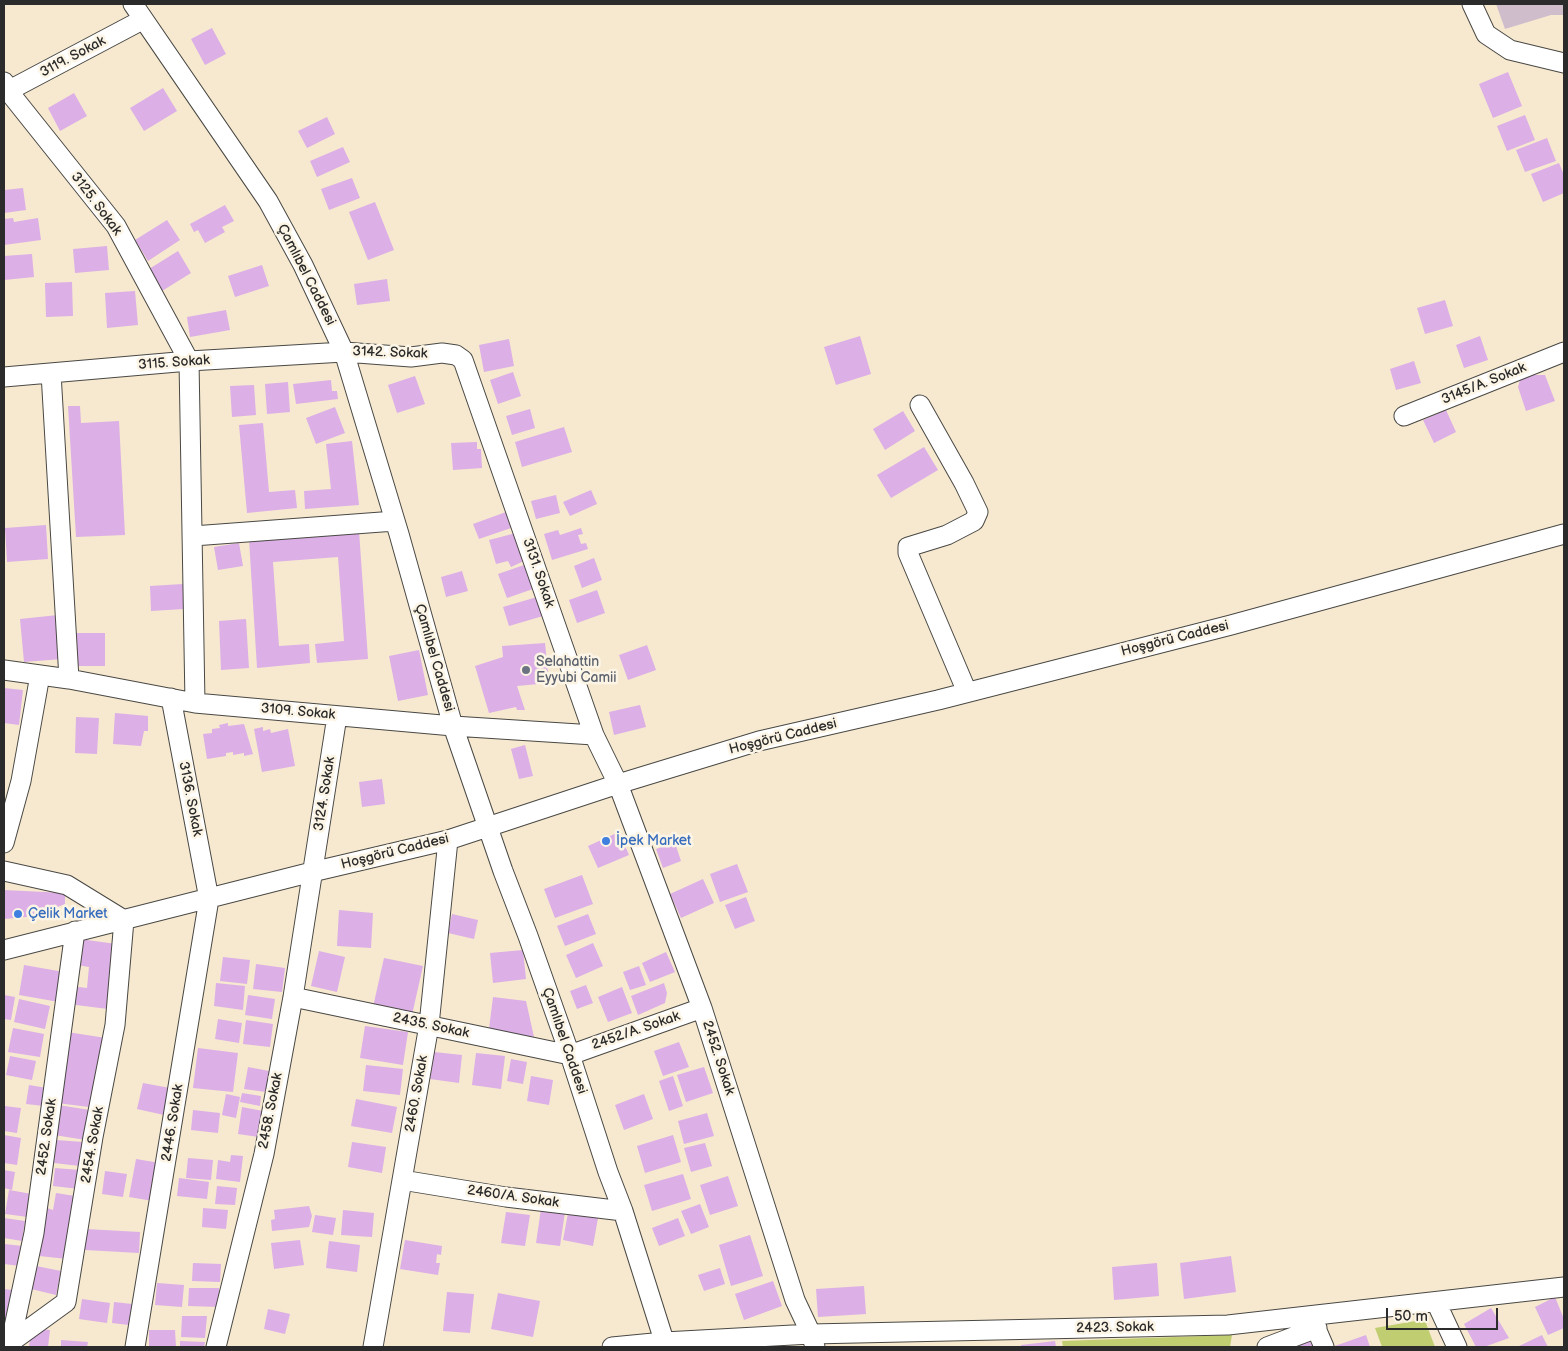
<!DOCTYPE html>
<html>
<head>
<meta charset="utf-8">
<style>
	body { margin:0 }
	#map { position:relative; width:1568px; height:1351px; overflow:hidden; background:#f6e9d0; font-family:"Balsamiq Sans",sans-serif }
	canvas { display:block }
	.frame { position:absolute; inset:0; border:5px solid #2b2b2b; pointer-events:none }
	.scale { position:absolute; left:1386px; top:1308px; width:112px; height:22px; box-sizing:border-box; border:2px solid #2b2b2b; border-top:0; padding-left:6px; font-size:15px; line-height:18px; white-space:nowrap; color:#2b2b2b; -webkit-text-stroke:4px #fcf5e5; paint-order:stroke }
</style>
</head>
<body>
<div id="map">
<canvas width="1568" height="1351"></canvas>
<div class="frame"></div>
<div class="scale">50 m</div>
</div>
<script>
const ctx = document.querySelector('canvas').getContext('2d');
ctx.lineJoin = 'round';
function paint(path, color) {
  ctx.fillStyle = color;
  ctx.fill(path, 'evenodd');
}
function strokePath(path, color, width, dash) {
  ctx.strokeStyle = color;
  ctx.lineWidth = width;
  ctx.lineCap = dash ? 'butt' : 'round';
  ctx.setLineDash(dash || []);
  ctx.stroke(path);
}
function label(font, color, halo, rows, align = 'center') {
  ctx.font = font + ' "Balsamiq Sans",sans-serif';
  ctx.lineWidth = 5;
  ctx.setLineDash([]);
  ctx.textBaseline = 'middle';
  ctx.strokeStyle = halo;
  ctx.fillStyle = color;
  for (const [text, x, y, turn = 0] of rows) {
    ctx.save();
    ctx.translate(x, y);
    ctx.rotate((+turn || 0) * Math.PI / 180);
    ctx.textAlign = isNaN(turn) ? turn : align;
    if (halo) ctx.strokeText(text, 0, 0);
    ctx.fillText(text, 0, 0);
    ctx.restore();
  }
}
const industrial = new Path2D(`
	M1496,4H1564V15H1551L1505,29Z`);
const green = new Path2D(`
	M1421,1320L1426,1323L1435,1347H1382L1375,1328Z
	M1232,1335L1230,1347H1063L1062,1341Z`);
const building = new Path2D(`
	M212,28L226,54L205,65L191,39Z
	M1508,72L1522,106L1493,118L1479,84Z
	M163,88L177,111L144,131L130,108Z
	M74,93L87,116L60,131L48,108Z
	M1525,115L1535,140L1507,151L1497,126Z
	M327,117L335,134L307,148L298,131Z
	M1547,138L1556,161L1525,172L1516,150Z
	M343,147L350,162L317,177L310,161Z
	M1559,163L1564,175V193L1543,202L1531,174Z
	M352,178L360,198L329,210L321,189Z
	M23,188L26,210L4,213V190Z
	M375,202L394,250L368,260L349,212Z
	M225,205L234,221L222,227L225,232L205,243L198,230L194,232L190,224Z
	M13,218L14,222L38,218L41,240L4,245V219Z
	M167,220L180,240L148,261L135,240Z
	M107,246L109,270L75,273L73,249Z
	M178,251L191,273L162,291L149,269Z
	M32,254L34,277L4,280V256Z
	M262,265L269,286L235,297L228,276Z
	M387,279L390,301L357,305L354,284Z
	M72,282L73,316L46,317L45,283Z
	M135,291L138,325L107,328L105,293Z
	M1445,300L1453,326L1425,334L1417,308Z
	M226,310L230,330L190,337L187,317Z
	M860,336L871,374L836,385L824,347Z
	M1480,336L1488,360L1464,368L1456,345Z
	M509,339L514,366L484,372L479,345Z
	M1414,361L1421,383L1396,390L1390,369Z
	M513,372L521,396L498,404L490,380Z
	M1530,375H1545L1555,401L1526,411L1518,387L1520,380Z
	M415,376L425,404L397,413L388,385Z
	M331,380L332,391H337L338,399L296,404L293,384Z
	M288,382L290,412L267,414L265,384Z
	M254,385L256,415L232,417L230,386Z
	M68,406H80L81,423L119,421L125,535L76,537Z
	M335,407L345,433L316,444L306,418Z
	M530,409L535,428L512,435L506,416Z
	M1446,410L1456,432L1434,443L1423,420Z
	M903,411L915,431L885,450L873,429Z
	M263,423L269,492L295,490L297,508L247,513L239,425Z
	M564,427L572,452L522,467L515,442Z
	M352,441L359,505L305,509L304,491L331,489L326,444Z
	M477,442V449H481L482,468L453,470L451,443Z
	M924,447L938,470L891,498L877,475Z
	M591,490L597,504L570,516L563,502Z
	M556,495L560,513L536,519L531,501Z
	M506,512L511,528L479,539L473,524Z
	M46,525L48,559L7,562L5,528Z
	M581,528L583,534L578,535L581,544L586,543L588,549L552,560L544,534L558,530L560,535Z
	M359,531L368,659L317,663L315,644L344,641L338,557L273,562L279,646L309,644L310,663L257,668L249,539Z
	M516,533L524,561L511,567L508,561L496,564L489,540Z
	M239,543L243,566L218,570L214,547Z
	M594,558L602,580L582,588L574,566Z
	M524,565L533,589L507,598L498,574Z
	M462,571L468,591L446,597L441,577Z
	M183,584L184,609L151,611L150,586Z
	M597,590L605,613L577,623L569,600Z
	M537,597L543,616L509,626L503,607Z
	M58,615L62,659L24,662L20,619Z
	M246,619L249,668L221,670L219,621Z
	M75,633H105V666H75Z
	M545,643L549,683L517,686L525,710H517L516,707L489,713L475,666L503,657L502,646Z
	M647,645L656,670L628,680L619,655Z
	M419,650L428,695L398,701L389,656Z
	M4,688L23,690L19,725L4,723Z
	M640,705L646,727L614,735L609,712Z
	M115,713L148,716V731H144L141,746L113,744Z
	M76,717L99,718L97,754L75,753Z
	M228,723V726L244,724L253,754L244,756V753L233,755V752L226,753V756L207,759L203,734L212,733V729L220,728L219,725Z
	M263,727V731L270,729L271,733L288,729L295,766L262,772L254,729Z
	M525,745L533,776L519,779L511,749Z
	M382,779L385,804L362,807L359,782Z
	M619,832L629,855L598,868L588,846Z
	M675,843L681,861L663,868L656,849Z
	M737,864L748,892L720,902L710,874Z
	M582,875L593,904L555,918L544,889Z
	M703,879L714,903L681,918L670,894Z
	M4,890L65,893V904L45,912L26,917L4,919Z
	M746,897L755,921L735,929L725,905Z
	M339,910L373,913L371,948L337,946Z
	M452,914L478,920L474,939L448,933Z
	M588,914L596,934L565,946L557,926Z
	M80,939L116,944L108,1009L68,1004L70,986L87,988L89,967L77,965Z
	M593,943L603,966L576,978L566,955Z
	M523,950L526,979L493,983L490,953Z
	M319,951L345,957L337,992L311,986Z
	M666,952L675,972L650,982L642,963Z
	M223,957L250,960L247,984L220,981Z
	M384,958L423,966L412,1015L373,1007Z
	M256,964L285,968L282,992L253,989Z
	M24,965L64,972L59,1002L19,995Z
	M639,966L646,985L630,990L623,972Z
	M216,983L245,986L243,1010L214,1006Z
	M664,983L667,993L665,1003L638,1015L631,996Z
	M586,985L593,1003L577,1009L570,991Z
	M622,987L632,1013L608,1022L598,997Z
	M4,995L15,997L11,1020L4,1019Z
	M248,995L275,999L272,1019L245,1015Z
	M493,997L526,1001L534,1037L489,1029Z
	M19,999L50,1006L45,1029L14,1022Z
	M218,1019L242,1023L239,1043L215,1039Z
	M246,1020L273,1024L270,1047L243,1044Z
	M365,1026L408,1032L403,1065L360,1058Z
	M13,1028L44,1034L40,1057L8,1052Z
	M67,1032L106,1038L97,1108L57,1103Z
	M679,1042L689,1067L663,1076L654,1051Z
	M198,1048L238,1053L233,1092L193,1088Z
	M434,1052L462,1055L459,1083L430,1079Z
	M476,1053L505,1056L501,1089L472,1085Z
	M10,1056L36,1061L32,1080L6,1075Z
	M511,1059L527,1062L523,1084L507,1081Z
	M366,1065L403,1069L400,1095L363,1091Z
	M248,1067L269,1071L266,1092L244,1089Z
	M704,1067L713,1093L686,1102L677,1075Z
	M531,1076L553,1080L549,1105L527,1101Z
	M673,1076L683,1106L669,1111L659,1081Z
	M143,1083L170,1088L164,1115L137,1109Z
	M29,1085L47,1088L44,1106L26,1104Z
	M242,1093L261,1096L260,1106L240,1102Z
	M226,1094L240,1097L236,1118L222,1115Z
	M644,1094L653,1119L624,1130L615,1105Z
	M356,1099L397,1107L392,1133L351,1126Z
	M58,1105L90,1110L86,1140L54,1135Z
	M4,1106L21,1108L17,1133L4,1131Z
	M242,1107L263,1111L259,1137L238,1134Z
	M193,1110L220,1113L218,1133L191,1130Z
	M707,1113L714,1136L684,1144L678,1121Z
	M4,1135L21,1138L17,1165L4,1163Z
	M673,1135L681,1162L645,1173L637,1146Z
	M56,1140L83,1142L80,1166L54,1163Z
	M352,1142L386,1147L382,1173L348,1167Z
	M705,1143L712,1166L691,1172L684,1148Z
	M231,1155L243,1156L240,1182L216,1179L218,1160L230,1162Z
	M188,1158L213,1160L211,1180L186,1178Z
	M136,1159L160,1163L153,1201L129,1197Z
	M55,1168L80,1170L79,1189L53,1186Z
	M4,1170L15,1172L12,1190L4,1188Z
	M105,1171L127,1174L123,1197L102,1194Z
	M683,1174L691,1199L652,1211L644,1185Z
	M728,1176L738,1206L710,1215L700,1185Z
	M179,1178L209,1182L207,1199L177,1196Z
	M217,1186L237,1188L235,1205L215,1204Z
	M9,1190L32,1194L28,1217L5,1214Z
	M56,1193L75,1196L67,1259L39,1256L47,1208L53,1210Z
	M700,1204L709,1227L691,1234L681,1211Z
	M309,1206L312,1216L309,1227L272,1231L271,1220L275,1219L274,1210Z
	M203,1208L228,1210L226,1229L202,1227Z
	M541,1209L565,1212L560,1246L536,1243Z
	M343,1210L374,1213L372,1237L341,1235Z
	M506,1212L530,1215L525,1246L501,1243Z
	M568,1213L598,1218L593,1246L563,1240Z
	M315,1215L336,1218L333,1235L312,1232Z
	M4,1218L25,1221L22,1241L4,1238Z
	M678,1218L685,1236L659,1246L652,1228Z
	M86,1229L140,1232L139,1253L85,1250Z
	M750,1235L763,1276L731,1286L719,1245Z
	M300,1240L304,1265L274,1269L271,1243Z
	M405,1240L442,1246L441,1255L437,1254L436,1263H440L438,1275L400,1269Z
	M329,1241L360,1245L357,1272L326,1268Z
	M4,1244L23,1246L20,1266L4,1264Z
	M1231,1256L1236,1292L1184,1299L1180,1263Z
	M193,1263L221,1264L220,1282L192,1281Z
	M1157,1263L1159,1296L1114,1300L1112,1267Z
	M36,1266L61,1271L56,1295L31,1289Z
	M720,1268L725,1284L704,1291L698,1275Z
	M773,1281L782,1306L744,1320L735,1294Z
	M157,1283L184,1285L182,1307L155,1305Z
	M864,1286L866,1314L818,1317L816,1289Z
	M189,1288H219V1307L188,1306Z
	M4,1289L12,1290L8,1322L4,1330Z
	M447,1292L474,1294L470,1333L443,1331Z
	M498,1293L540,1301L533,1337L491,1329Z
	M1555,1297L1564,1319V1328L1548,1335L1535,1307Z
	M82,1299L110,1303L107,1323L79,1319Z
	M114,1302L132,1304L129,1325L112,1323Z
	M1491,1308L1509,1338L1484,1347H1476L1464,1324Z
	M268,1309L290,1314L285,1334L264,1329Z
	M182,1316H207L205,1338L181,1337Z
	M31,1328L50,1330L48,1347H29Z
	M149,1330H175L176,1347H149Z
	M1366,1335L1370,1347H1332Z
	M1542,1335L1548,1347H1517Z
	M1308,1338L1313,1347H1287Z
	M61,1340L88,1342L87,1347H61Z
	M180,1341L205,1342L204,1347H180Z
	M1055,1341L1056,1347H1021V1345Z`);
const minor = new Path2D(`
	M133,4L268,201L303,265L344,352L399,534L453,726L503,871L528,936L570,1055L608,1172L623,1211L666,1347
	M1472,4L1486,34L1510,50L1564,63
	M4,82L13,97L116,226L189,361L195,703
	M4,93L142,20
	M51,373L69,679
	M4,377L189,361L344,352L411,357L442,353L456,355L463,360L594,735L618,784L702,1008L795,1300L811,1334L815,1347
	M920,405L964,483L978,512L974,521L947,535L908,547V553L967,692
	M1404,416L1564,352
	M193,536L395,521
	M4,670L69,679L195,703L453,726L594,735
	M4,843L21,781L40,675
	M4,871L67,885L124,920L115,1025L93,1137L66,1302L4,1347
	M4,950L312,872L448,840L618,784L759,741L938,700L1231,625L1564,534
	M293,997L570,1055
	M570,1055L702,1008
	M402,1180L506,1197L623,1211
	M1436,1302L1457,1347
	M1312,1319L1324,1347
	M11,1341L34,1233L75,931
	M135,1347L209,899L171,698
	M216,1347L264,1154L293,997L337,716
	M373,1347L429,1025L448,840
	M612,1347L664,1342L811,1334L1228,1325L1564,1287
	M1267,1347L1317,1328`);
const markers = [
	[526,670,5,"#6b7280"],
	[606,841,5,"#3f7fe0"],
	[18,914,5,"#3f7fe0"]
];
const streetNames = [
	["3119. Sokak",73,57,-28],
	["3125. Sokak",96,204,53],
	["Çamlıbel Caddesi",306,275,63],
	["3142. Sokak",390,353,2],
	["3115. Sokak",174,363,-4],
	["3145/A. Sokak",1484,384,-22],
	["3131. Sokak",538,573,71],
	["Hoşgörü Caddesi",1175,639,-14],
	["Çamlıbel Caddesi",434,658,74],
	["3109. Sokak",298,712,5],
	["Hoşgörü Caddesi",783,737,-14],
	["3124. Sokak",325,794,-81],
	["3136. Sokak",190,799,79],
	["Hoşgörü Caddesi",395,852,-14],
	["2435. Sokak",431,1026,12],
	["2452/A. Sokak",636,1031,-19],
	["Çamlıbel Caddesi",564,1041,71],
	["2452. Sokak",718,1058,72],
	["2460. Sokak",417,1094,-80],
	["2458. Sokak",271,1111,-79],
	["2446. Sokak",173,1123,-81],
	["2452. Sokak",47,1137,-82],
	["2454. Sokak",93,1145,-80],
	["2460/A. Sokak",513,1197,8],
	["2423. Sokak",1115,1328,-1]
];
const worshipNames = [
	["Selahattin",536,662],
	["Eyyubi Camii",536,678]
];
const shopNames = [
	["İpek Market",616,841],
	["Çelik Market",28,914]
];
paint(industrial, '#d0bdcc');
paint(green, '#c0ce71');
paint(building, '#dcafe6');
strokePath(minor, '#494844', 21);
strokePath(minor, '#fff', 19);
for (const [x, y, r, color] of markers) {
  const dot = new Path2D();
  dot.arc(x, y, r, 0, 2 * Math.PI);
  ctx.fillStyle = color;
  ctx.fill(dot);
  strokePath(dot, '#fcf5e5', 2);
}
label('14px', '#2b2b2b', '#fcf5e5', streetNames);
label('14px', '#5b616d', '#fcf5e5', worshipNames, 'left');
label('14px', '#366cbe', '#fcf5e5', shopNames, 'left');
</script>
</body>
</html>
